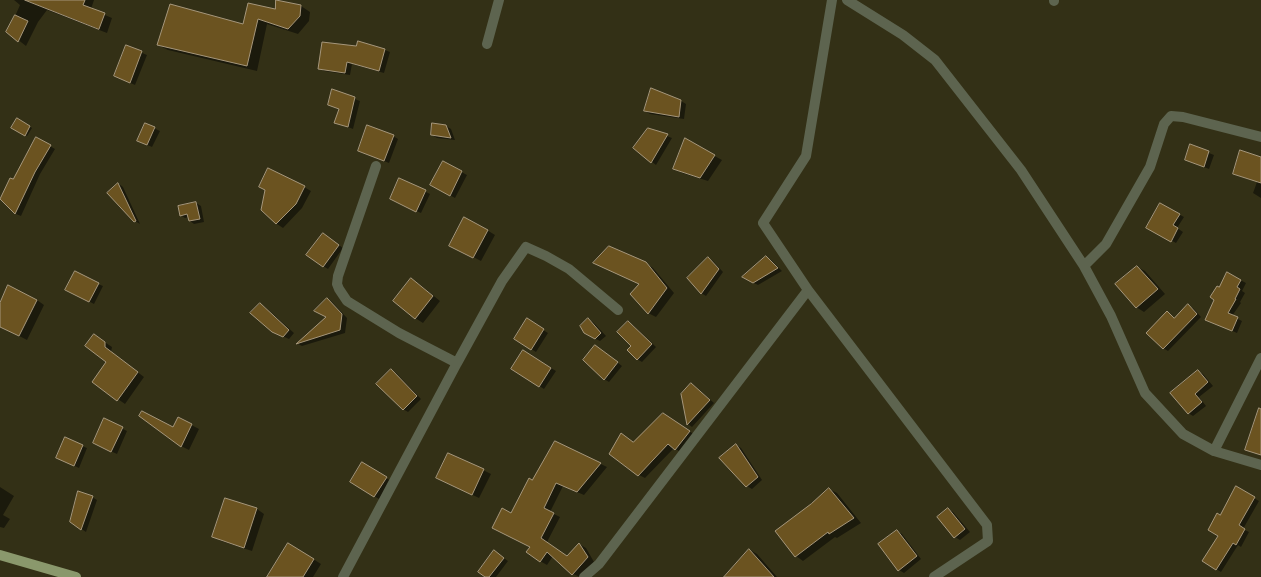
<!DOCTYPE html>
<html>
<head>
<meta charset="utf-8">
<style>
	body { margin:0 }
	canvas { display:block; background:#333016 }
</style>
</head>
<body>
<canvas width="1261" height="577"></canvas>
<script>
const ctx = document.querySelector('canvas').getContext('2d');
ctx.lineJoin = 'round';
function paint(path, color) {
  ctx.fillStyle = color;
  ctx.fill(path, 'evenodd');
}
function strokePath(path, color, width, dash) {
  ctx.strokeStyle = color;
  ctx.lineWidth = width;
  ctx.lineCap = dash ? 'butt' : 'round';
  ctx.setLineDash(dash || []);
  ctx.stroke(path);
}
const shadow = new Path2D(`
	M14,0H94L91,9L112,18L107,33L47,10L38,22L26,46L8,32L20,5Z
	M249,4L276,11L301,6L310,12L309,21L298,34L267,24L257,71L168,50L158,45L244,26Z
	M359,42L385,50L390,52L384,73L352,64L350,75L324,71L319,68L357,48Z
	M126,46L147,55L135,85L115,76Z
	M333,91L360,101L353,129L335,122L340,110L329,105Z
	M681,101L686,104L684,119L650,114L645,111Z
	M17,120L32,128L27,136L13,128Z
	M145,124L160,131L152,147L143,143Z
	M446,126L451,129L455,140L437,138L432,135Z
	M648,129L672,138L656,165L634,148Z
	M393,136L398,139L389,163L359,151Z
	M36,138L55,149L40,174L21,216L16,214L1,199L14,181Z
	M685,140L722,160L708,181L682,173L675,168Z
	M1191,146L1214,155L1209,169L1186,160Z
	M443,162L467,175L455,198L431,185Z
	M1261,168V198L1253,193L1257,182L1234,174Z
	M400,179L430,194L421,213L396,202Z
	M119,184L123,187L140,224L135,221L109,193Z
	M304,187L311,191L302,208L283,228L277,224L262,209Z
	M196,203L201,206L204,222L194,224L190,221L189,217L185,218L180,215Z
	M1160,204L1184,217L1177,228L1183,232L1176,243L1147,227Z
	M487,230L495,235L481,261L458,249Z
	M328,237L343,248L328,269L323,266Z
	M766,257L771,260L782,271L758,285L748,280Z
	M709,258L713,261L723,272L706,296L701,293Z
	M595,263H645L653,268L674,293L656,317L648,313L640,284Z
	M1137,267L1145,271L1165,294L1144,312L1136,307Z
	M1227,273L1246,283L1242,291L1245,293L1240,302L1241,303L1232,316L1242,321L1237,333L1212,322L1219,289Z
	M411,280L419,284L440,301L423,323L415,318Z
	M98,284L103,286L94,304L71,292Z
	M328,299L332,302L347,318L345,333L302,346L298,344L328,317Z
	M37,300L44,305L27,340L0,326V305Z
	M260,304L265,307L294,333L289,339L278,334Z
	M1188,306L1193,308L1201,317L1168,351L1163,348L1167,313L1175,319Z
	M588,319L593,322L606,336L600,341L590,336Z
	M527,320L548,333L536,352L515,339Z
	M628,322L633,325L656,347L642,362L637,359L633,346Z
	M94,335L112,347L111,352L144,377L125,404L93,382L108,362Z
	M600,349L622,366L609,382L604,379Z
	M528,354L556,371L544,389L512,369Z
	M391,371L396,373L421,399L408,412L403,409Z
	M1198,371L1203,374L1213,386L1199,397L1206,406L1193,416L1188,413Z
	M692,384L696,387L714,403L692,427L688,424Z
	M178,418L199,429L189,450L181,446L173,428Z
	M670,418L695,435L682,453L674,448L645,478L639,475L621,434L634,443Z
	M105,420L127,431L117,454L99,446Z
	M556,442L607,467L584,495L563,486L550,512L560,517L547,542L567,557L579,544L586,548L594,562L580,577L573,574L553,556L547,565L540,561L531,547L493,528L512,514Z
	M736,445L741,448L762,480L752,489L747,486Z
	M82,446L87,448L79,468L62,460Z
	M367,466L391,481L379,499L374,496Z
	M483,470L491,474L479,498L437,478Z
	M0,487L14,496L3,515L10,519L4,528L0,527Z
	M1236,488L1259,501L1243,529L1249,532L1241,547L1238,545L1221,572L1204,561L1220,535L1221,517Z
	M829,489L837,493L861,523L837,538L835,537L803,561L796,556L812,505Z
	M92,497L97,500L86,532L71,522Z
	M257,509L264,514L252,551L221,541L213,536Z
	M948,509L953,512L970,532L960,540L955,537Z
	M897,531L902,534L921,559L904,573L899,570Z
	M296,548L321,564L313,577H268Z
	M750,550L757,554L777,577H727Z
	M495,552L508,561L496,577H487Z`);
const building = new Path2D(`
	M25,0H85L83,5L105,13L99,29Z
	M276,0L301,5L300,16L288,29L258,19L247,66L157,45L170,4L243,24L248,3L275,9Z
	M15,15L28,21L18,42L6,32Z
	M358,41L385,49L379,71L347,62L345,73L318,69L322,42L356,46Z
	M126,45L142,51L130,83L114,76Z
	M651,88L681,100L679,117L644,111Z
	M332,89L355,97L348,127L334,123L339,109L328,105Z
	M17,118L30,126L25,136L11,128Z
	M145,123L155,127L147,145L137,141Z
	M432,123L446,125L451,138L431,135Z
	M367,125L394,135L384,161L358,151Z
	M648,128L668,134L651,163L633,148Z
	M36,137L51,145L35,172L15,214L0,199L10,178L13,179Z
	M685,138L715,155L700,178L673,169Z
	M1190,144L1209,151L1204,167L1185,160Z
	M1240,150L1261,157V183L1233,174Z
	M443,161L462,171L450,196L430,185Z
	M268,168L305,186L296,204L276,224L261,210L265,190L259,187Z
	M399,178L426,190L416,212L390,199Z
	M118,183L136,221L134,222L107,193Z
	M196,202L200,219L189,221L187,214L180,216L178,206Z
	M1160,203L1180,214L1173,225L1178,228L1171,242L1146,228Z
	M464,217L488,230L473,258L449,246Z
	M323,233L339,245L323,267L306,255Z
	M609,246L646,262L667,288L648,314L630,294L639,284L593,263Z
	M766,256L778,268L753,283L742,277Z
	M708,257L719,269L701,294L687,278Z
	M1137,266L1158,289L1136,308L1115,284Z
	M75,271L99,283L89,302L65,290Z
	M1227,272L1241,280L1237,287L1240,289L1235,299H1236L1228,313L1238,317L1232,331L1205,320L1214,300L1210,297L1217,286L1219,287Z
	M411,278L433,296L415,319L393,301Z
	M8,285L37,300L19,336L0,327V303Z
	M327,298L342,314L340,330L296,344L326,317L314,311Z
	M260,303L289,330L283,337L272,332L250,313Z
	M1188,304L1197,314L1163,349L1146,333L1167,311L1174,318Z
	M527,318L544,329L531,350L514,339Z
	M588,318L601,333L595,339L584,333L580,326Z
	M628,321L652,344L637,360L627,350L631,346L617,332Z
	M94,334L105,342V347L138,372L117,401L92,382L106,362L85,346Z
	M595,345L618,362L604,380L583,360Z
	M523,350L551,368L539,387L511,369Z
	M391,369L417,396L403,410L376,384Z
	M1198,370L1208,382L1195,394L1202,402L1188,414L1170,393Z
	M691,383L710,400L687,425L681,394Z
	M1259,408L1261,409V455L1245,450Z
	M142,411L173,427L178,417L192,424L181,447L139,416Z
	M663,413L690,431L675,450L668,444L638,476L609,454L621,433L633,442Z
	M104,418L123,427L111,452L93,443Z
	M65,437L83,445L74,466L56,458Z
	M555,441L601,463L577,492L556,483L544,508L554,513L541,538L567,556L579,543L588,557L572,575L547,552L540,562L526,552L530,547L492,528L502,508L511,513L529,478L532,480Z
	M736,444L758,477L746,487L719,458Z
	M448,453L484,469L472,495L436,478Z
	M362,462L387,477L374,497L350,482Z
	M1236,486L1255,497L1239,525L1245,529L1236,545L1233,543L1216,570L1202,561L1218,536L1208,530L1217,513L1220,515Z
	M829,488L854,518L829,534L828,532L795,557L775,531L811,504Z
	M78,491L93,496L81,530L70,522Z
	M225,498L257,508L244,548L212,537Z
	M948,508L965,529L954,538L937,517Z
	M897,530L917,556L898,571L878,544Z
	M288,543L314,559L303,577H267Z
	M749,549L774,577H724Z
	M494,550L504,558L489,577H485L478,572Z`);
const minor = new Path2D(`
	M832,0L806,156L763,223L808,290L987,525L988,541L934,577
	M847,0L903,35L935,60L1021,170L1084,266L1111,316L1145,393L1183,434L1214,451L1261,465
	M1054,1V0
	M487,44L499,0
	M1084,266L1106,244L1150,167L1164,124L1171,116L1183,117L1261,137
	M457,363L502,281L526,247L546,256L569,269L618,310
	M1214,451L1261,358
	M343,577L457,363L399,333L347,301L339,289L337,284L338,276L376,166
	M584,577L599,564L808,290`);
const primary = new Path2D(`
	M0,555L76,577`);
paint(shadow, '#0007');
paint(building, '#6b5320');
strokePath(building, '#a5967b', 1);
strokePath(minor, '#5d644f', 10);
strokePath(primary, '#8a986c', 10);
</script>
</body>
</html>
